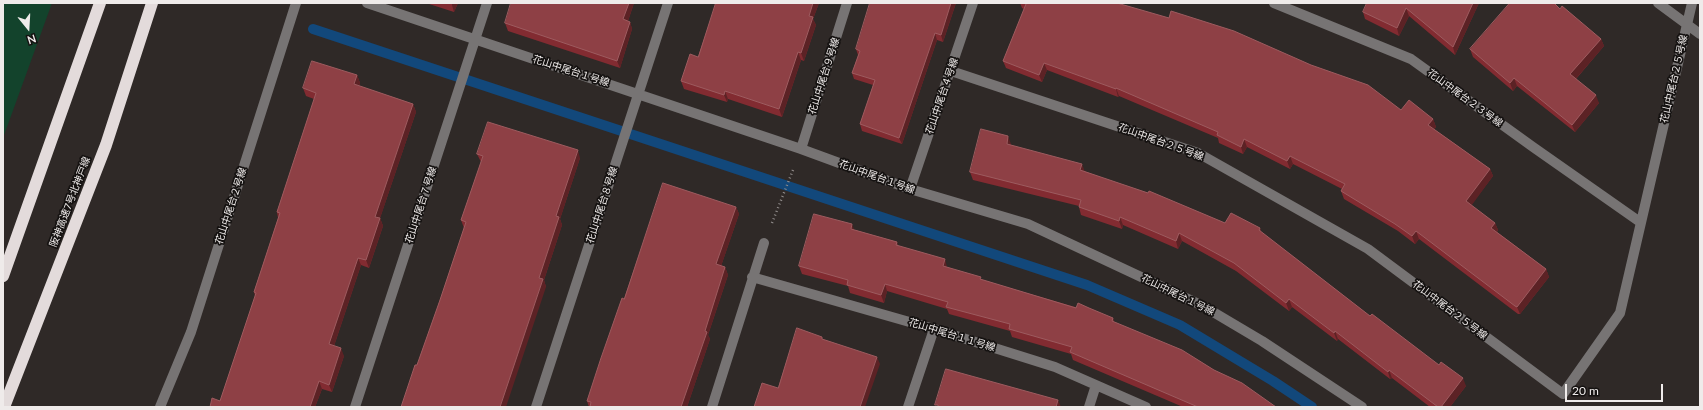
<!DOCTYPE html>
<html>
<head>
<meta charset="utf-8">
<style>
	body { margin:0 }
	#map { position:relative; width:1703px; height:410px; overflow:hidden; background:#2f2927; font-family:Lato,sans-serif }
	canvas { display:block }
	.frame { position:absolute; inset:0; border:4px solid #efebea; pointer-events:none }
	.north { position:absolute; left:8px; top:8px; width:40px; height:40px; -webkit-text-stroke:3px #151211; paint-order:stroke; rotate:162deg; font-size:11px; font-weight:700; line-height:16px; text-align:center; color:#efebea }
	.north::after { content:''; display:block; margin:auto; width:14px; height:18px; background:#efebea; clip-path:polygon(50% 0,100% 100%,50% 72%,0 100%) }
	.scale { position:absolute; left:1565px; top:384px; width:98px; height:18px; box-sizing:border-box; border:2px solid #efebea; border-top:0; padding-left:5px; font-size:12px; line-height:14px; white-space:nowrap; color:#efebea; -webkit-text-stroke:3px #151211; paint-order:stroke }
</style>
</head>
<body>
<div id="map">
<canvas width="1703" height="410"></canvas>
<div class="frame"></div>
<div class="north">N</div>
<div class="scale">20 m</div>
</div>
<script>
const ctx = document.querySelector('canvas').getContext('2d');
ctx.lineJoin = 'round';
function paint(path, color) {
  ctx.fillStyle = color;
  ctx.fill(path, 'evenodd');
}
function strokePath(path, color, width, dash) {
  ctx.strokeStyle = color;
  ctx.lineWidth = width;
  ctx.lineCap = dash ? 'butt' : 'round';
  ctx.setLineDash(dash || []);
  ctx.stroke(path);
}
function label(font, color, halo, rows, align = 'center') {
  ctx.font = font + ' Lato,"Noto Sans JP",sans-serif';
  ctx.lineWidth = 3.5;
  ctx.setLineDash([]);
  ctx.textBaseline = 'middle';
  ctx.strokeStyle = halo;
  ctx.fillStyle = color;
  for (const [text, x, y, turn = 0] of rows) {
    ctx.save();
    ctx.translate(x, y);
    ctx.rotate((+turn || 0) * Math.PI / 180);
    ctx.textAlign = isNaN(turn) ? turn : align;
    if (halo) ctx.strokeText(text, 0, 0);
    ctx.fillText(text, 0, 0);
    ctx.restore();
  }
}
const green = new Path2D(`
	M3,3H52L3,138Z`);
const stream = new Path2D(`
	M313,29L1087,285L1180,325L1273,381L1312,407`);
const path = new Path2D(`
	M772,223L793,170`);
const minor = new Path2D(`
	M367,3L801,149L910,189L1028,224L1203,306L1262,341L1362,407
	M1274,3L1411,59L1533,147L1640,222
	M1658,3L1700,34
	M951,71L1198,153L1368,249L1563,394L1620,313L1692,3
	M801,149L847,3
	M910,189L973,3
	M752,277L934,329L1055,367L1146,407
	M160,407L191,332L296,3
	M355,407L487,3
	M536,407L668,3
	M712,407L764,243
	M908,407L934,329
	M1089,407L1096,385`);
const highway = new Path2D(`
	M3,276L100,3
	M4,407L106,145L152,3`);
const wall = new Path2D(`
	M426,3H458L454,12Z
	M634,3L628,21L630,22L632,29L620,68L508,31L505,23Z
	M716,3H819L813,19L816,25L804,61L801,60L782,117L728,99L727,102L684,89L681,81L698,57Z
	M956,3L943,42L937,40L902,144L862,131L860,124L873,85L854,79L852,73L858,55L856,49Z
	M1020,3H1117L1401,110L1433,119L1436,127L1434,129L1490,169L1493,176L1471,205L1495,223L1498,230L1497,232L1546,269L1549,277L1520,314H1518L1419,239L1415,244L1398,231L1344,199L1341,191L1342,189L1293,164L1290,169L1247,147L1243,154L1219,143L1218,138L1119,96L1118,97L1047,70L1042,82L1006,68L1003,61L1024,9L1022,8Z
	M1366,3H1479L1455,55L1409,16L1399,36L1365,19L1363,12L1367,3Z
	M1560,9L1601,39L1604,46L1576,79L1599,103L1575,132L1517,86L1513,91L1473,57L1470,49Z
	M357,75L360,83L359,86L413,104L416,112L380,218L383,226L369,268L361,265L334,346L344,356L332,392L322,389L315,407H210L220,401L255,296L254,292L278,218L277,212L314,99L306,96L303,88Z
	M1011,144V145L1084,171L1225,223L1260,228L1261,232L1370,316L1466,386L1450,407H1430L1392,378L1390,379L1338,339L1337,341L1292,307L1289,311L1236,271L1182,241L1178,249L1123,225L1122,229L1081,215L1079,207V206L973,180L970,172Z
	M477,154L580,158L560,219L562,225L544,280L546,287L417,365L440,300L464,228L461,220L481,162Z
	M736,207L739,214L721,266L725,267L728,275L708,335L710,339L687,407H589L587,401L624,299Z
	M855,230L897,242L898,246L947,267L982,280L1113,318L1114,322L1276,407H1183L1073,360L1071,354L1012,337L1010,331L949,314L947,309L887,291L884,303L850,293L848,286L802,274L799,266Z`);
const shadedWall = new Path2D(`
	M452,3H458L454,12L452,5Z
	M629,3H634L626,27L623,19Z
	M813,3H819L813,19L816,25L804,61L801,53L809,16Z
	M951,3H956L943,42L941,35Z
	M1473,3H1479L1455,55L1453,47Z
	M1406,8L1409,16L1399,36L1397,28Z
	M630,22L632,29L620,68L617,61Z
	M935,33L937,40L902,144L899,138Z
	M1601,39L1604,46L1573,82L1570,74Z
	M798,52L801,60L782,117L779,109Z
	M1044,63L1047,70L1042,82L1039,75Z
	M357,75L360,83L357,92L354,84Z
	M1514,78L1517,86L1513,91L1510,83Z
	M1116,88L1119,96L1118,97L1116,89Z
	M725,91L728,99L727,102L724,95Z
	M1596,95L1599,103L1575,132L1572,125Z
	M413,104L416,112L378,224L375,217Z
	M1433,119L1436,127L1431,132L1428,125Z
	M1008,136L1011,144L1009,152L1007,144Z
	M1244,139L1247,147L1243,154L1241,147Z
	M578,150L580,158L560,219L562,225L544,280L546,287L506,407H500L539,278L556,216Z
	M1290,156L1293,164L1290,169L1287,161Z
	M1082,164L1085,172L1080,170Z
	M1490,169L1493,176L1469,209L1466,201Z
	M736,207L739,214L719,272L716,264Z
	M1120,217L1123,225L1122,229L1119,221Z
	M380,218L383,226L369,268L366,260Z
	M1495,223L1498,230L1494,235L1491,228Z
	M852,224L855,232L851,229Z
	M1416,231L1419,239L1415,244L1412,236Z
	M1179,233L1182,241L1178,249L1176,241Z
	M358,258L361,265L332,352L329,344Z
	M945,259L947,267L945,274L943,266Z
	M725,267L728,275L708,335L710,339L687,407H681L705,331Z
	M1546,269L1549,277L1520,314L1517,307Z
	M885,284L887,291L884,303L881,295Z
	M1289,299L1292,307L1289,311L1286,303Z
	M1335,331L1338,339L1337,341L1334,333Z
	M341,348L344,356L332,392L329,385Z
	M877,357L880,364L865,407H860Z
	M1389,370L1392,378L1390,379L1388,372Z
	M1463,378L1466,386L1450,407H1441Z
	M319,381L322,389L315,407H310Z
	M1058,400L1061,407H1056Z`);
const building = new Path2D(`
	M511,3H629L623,19L630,22L617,61L505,23Z
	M716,3H813L809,16L813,17L801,53L798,52L779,109L725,91L724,95L681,81L690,54L698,57Z
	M870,3H951L941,35L935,33L899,138L860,124L875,80L852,73L860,51L856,49Z
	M1025,3H1117L1169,18L1171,11L1234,31L1311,65L1368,85L1401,110L1409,100L1433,119L1428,125L1490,169L1466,201L1495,223L1491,228L1546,269L1517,307L1515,306L1416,231L1412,236L1395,224L1341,191L1345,184L1290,156L1287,161L1244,139L1241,147L1217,135L1218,132L1116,88V89L1044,63L1039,75L1003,61L1026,4Z
	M1367,3H1473L1453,47L1406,8L1397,28L1363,12Z
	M1510,3H1554L1560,9L1562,6L1601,39L1570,74L1596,95L1572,125L1514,78L1510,83L1470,49Z
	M312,61L357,75L354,84L413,104L375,217L380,218L366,260L358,258L329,344L341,348L329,385L319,381L310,407H210L212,398L220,401L256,293L254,292L280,213L277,212L316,93L303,88Z
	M488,122L578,150L556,216L559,217L539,278L543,279L500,407H401L415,365H417L440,300L466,222L461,220L483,156L477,154Z
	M981,129L1008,136L1007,144L1082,164L1080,170L1148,193L1149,191L1225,223L1231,213L1260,228L1259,230L1370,316L1372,314L1439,365L1441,362L1463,378L1441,407H1438L1389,370L1388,372L1335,331L1334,333L1289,299L1286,303L1234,263L1179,233L1176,241L1120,217L1119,221L1079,207L1081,200L970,172Z
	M663,183L736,207L716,264L725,267L705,331L707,332L681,407H590L591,402L587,401L601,358L622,298L624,299Z
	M814,214L852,224L851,229L897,242L896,245L945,259L943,266L981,277L980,279L1076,308L1078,303L1089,308L1113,318L1112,321L1182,350L1214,370L1242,383L1276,407H1198L1070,352L1072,347L1009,329L1010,324L946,307L948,302L885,284L881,295L847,285L848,280L799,266Z
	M797,328L822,337V339L877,357L860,407H754L762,383L778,388Z
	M946,369L1058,400L1056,407H938V405H935Z`);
const streetNames = [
	["花山中尾台１号線",571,71,18],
	["花山中尾台９号線",824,76,-72],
	["花山中尾台２５号線",1674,79,-77],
	["花山中尾台４号線",942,96,-71],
	["花山中尾台２３号線",1465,98,36],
	["花山中尾台２５号線",1161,142,20],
	["花山中尾台１号線",877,177,20],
	["阪神高速7号北神戸線",70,202,-69],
	["花山中尾台７号線",421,205,-72],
	["花山中尾台８号線",602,205,-72],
	["花山中尾台２号線",231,206,-72],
	["花山中尾台１号線",1178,295,26],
	["花山中尾台２５号線",1450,310,37],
	["花山中尾台１１号線",952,335,17]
];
paint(green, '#13432c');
strokePath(stream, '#12487b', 10);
strokePath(path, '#928d8c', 2.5, [1, 3]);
strokePath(minor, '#777474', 10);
strokePath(highway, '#e3dbdb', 12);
paint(wall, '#822b31');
paint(shadedWall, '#5c2225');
paint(building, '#8e4045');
strokePath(building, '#9d5b5f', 1);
label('10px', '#efebea', '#151211', streetNames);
</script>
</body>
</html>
